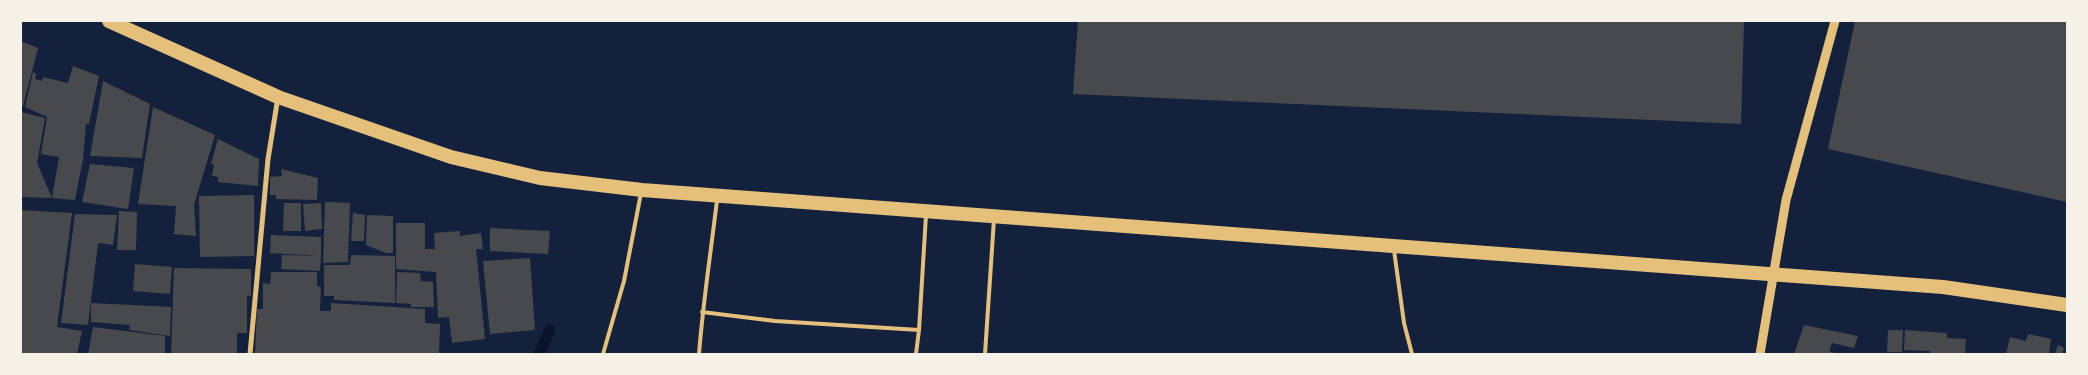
<!DOCTYPE html>
<html>
<head>
<meta charset="utf-8">
<style>
	body { margin:0 }
	#map { position:relative; width:2088px; height:375px; overflow:hidden; background:#14213d; font-family:"Roboto Serif",serif }
	canvas { display:block }
	.frame { position:absolute; inset:0; border:22px solid #f6f1e7; pointer-events:none }
</style>
</head>
<body>
<div id="map">
<canvas width="2088" height="375"></canvas>
<div class="frame"></div>
</div>
<script>
const ctx = document.querySelector('canvas').getContext('2d');
ctx.lineJoin = 'round';
function strokePath(path, color, width, dash) {
  ctx.strokeStyle = color;
  ctx.lineWidth = width;
  ctx.lineCap = dash ? 'butt' : 'round';
  ctx.setLineDash(dash || []);
  ctx.stroke(path);
}
function paint(path, color) {
  ctx.fillStyle = color;
  ctx.fill(path, 'evenodd');
}
const stream = new Path2D(`
	M539,354L550,330`);
const building = new Path2D(`
	M1078,21H1744L1741,124L1073,94Z
	M1855,21H2067V202L1828,149Z
	M21,41L38,48L23,106H21Z
	M73,66L99,76L89,124H86L83,159L75,200L52,198L59,157L41,154L47,117L25,107L33,72L36,74L35,79L42,81L43,77L68,83Z
	M103,81L150,104L142,158L90,156Z
	M153,107L215,135L194,205L196,236L174,234L176,206L138,204Z
	M21,112L45,118L37,163L52,198L21,197Z
	M218,139L259,159L258,186L218,182V177L212,176L214,165L211,164Z
	M90,164L134,168L128,209L82,202Z
	M281,169L318,178L317,200L276,199V195H270V177L282,176Z
	M254,195V256L200,257L199,196Z
	M325,202L350,203L348,262L323,263Z
	M284,203H301V231H283Z
	M321,203L322,229L305,231L303,204Z
	M21,210L72,213L57,327L82,331L77,354H21Z
	M119,211L137,212L136,250H117Z
	M353,213L365,215L364,241H351Z
	M75,214L117,215L113,245L98,243L88,325L61,323Z
	M367,215L393,216V253H386L366,245Z
	M396,223H425V249H435L434,233L460,231V236L481,233L483,249H476L485,339L452,343L449,317L438,318L436,272L396,269Z
	M490,228L550,231L548,254L490,251Z
	M271,235L321,237V256L270,253Z
	M282,255L321,256L320,271L281,269Z
	M351,255L395,256V303L334,300V296H324V265H350Z
	M530,258L535,330L490,334L483,261Z
	M135,264L172,267L170,294L133,291Z
	M174,268L251,269V296H247V333H237V354H171Z
	M271,272H317V286L321,287L320,311H331V303L425,309V323L440,324L439,354H255L257,309H263V283L270,284Z
	M397,272L420,273L421,281L433,282L434,307H411V304L396,303Z
	M91,303L171,307L170,336L129,330L130,325L91,322Z
	M1804,325L1858,336L1854,348L1832,343L1829,351L1837,354H1794Z
	M93,327L165,336V354H88Z
	M1888,330H1903L1902,352H1887Z
	M1905,330L1947,333V338L1966,339L1965,354H1930V351L1904,350Z
	M2028,334L2051,339L2049,354H2006L2010,337L2026,341Z
	M2058,345L2064,348L2062,354H2055Z`);
const service = new Path2D(`
	M1394,250L1404,323L1412,354
	M702,312L775,321L919,330L916,354
	M919,330L926,215
	M603,354L624,281L641,193
	M699,354C703,302 711,251 717,200
	M985,354L994,219`);
const minor = new Path2D(`
	M250,354L268,159L278,97`);
const tertiary = new Path2D(`
	M1760,354L1786,200L1835,21`);
const trunk = new Path2D(`
	M109,21L278,97L451,157L540,178L642,190L1943,287L2067,305`);
strokePath(stream, '#0b132b', 11);
paint(building, '#48494c');
strokePath(service, '#e5c07b', 4);
strokePath(minor, '#e5c07b', 5);
strokePath(tertiary, '#e5c07b', 9);
strokePath(trunk, '#e5c07b', 14);
</script>
</body>
</html>
